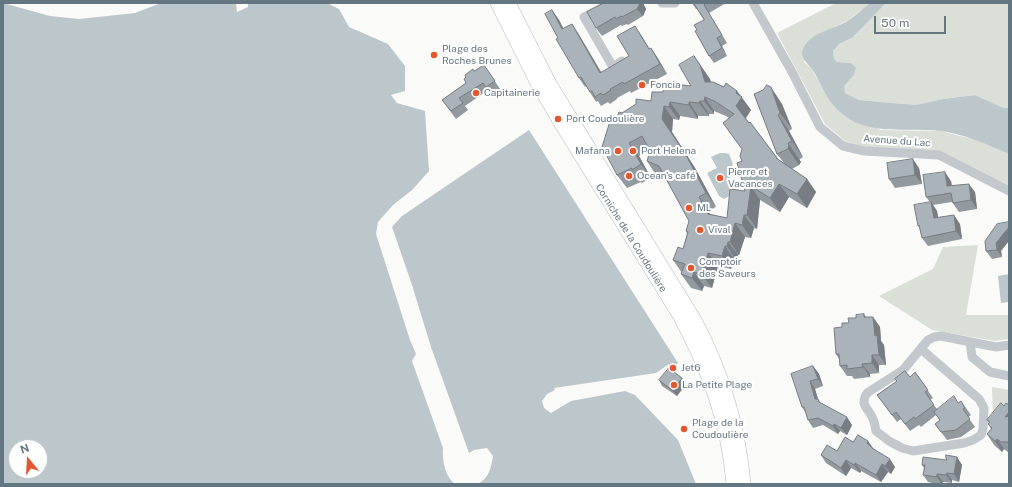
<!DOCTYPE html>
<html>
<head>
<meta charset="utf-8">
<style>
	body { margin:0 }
	#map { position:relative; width:1012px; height:487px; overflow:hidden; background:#fafaf8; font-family:"Public Sans",sans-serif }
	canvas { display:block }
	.frame { position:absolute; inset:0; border:4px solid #657683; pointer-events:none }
	.north { position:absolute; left:8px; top:439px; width:40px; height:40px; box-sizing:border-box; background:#fff; border:1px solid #c1c8cd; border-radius:50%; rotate:342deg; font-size:11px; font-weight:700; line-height:16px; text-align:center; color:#657683 }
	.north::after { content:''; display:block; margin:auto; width:14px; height:18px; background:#e4572e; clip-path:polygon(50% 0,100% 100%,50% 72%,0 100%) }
	.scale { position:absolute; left:874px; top:16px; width:72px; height:18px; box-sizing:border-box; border:2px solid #657683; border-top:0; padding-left:5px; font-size:12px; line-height:14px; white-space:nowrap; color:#657683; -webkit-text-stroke:3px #fff; paint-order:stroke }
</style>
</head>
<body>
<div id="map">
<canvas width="1012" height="487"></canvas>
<div class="frame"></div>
<div class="north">N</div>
<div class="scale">50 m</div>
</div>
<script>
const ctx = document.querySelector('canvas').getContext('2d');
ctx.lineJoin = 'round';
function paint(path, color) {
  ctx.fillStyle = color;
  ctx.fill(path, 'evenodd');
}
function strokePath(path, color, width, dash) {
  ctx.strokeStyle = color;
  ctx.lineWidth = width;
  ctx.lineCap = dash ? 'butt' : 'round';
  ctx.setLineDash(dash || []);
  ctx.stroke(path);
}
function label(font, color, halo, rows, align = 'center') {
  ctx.font = font + ' "Public Sans",sans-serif';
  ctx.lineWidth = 4;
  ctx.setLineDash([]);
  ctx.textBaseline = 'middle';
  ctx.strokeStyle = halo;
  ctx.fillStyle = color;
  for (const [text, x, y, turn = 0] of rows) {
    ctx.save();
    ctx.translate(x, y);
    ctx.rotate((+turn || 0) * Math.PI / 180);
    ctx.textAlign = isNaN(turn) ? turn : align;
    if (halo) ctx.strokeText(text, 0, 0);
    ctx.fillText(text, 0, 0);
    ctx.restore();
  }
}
const green = new Path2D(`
	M836,3H870L847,21L812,38L804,62L811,68L831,102L880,130L941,131L976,140L1009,154V188L951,159L868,148L845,141L825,124L777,33Z
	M886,3H1009V108H1004L975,95L943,99L916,105L859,100L845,93L843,86L853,76L851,63L837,62L834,59L833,51L839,44L852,38Z
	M978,245L966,315H1009V339L995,341L932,330L879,296L933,269L943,247Z
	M992,387L1009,390V409L993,420Z`);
const water = new Path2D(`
	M3,3L50,16L79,19L135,13L161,3H236L237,12L248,7V3H327L339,9L349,27L388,44L405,66V91L391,95L397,103L425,111L429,171L412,190L393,205L378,222L376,234L410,340L416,354L412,361L443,448C442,460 445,477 455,484H3ZM16,447H40V471H16Z
	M870,3H886L852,38L839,44L833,51L834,59L837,62L851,63L856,68L853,76L844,86L845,93L859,100L916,105L943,99L975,95L1004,108H1009V154C988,145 962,133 940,131C900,126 859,140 830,101C824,92 819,81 814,72C808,62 796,57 806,44C813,33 835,28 846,22C854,17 862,9 870,3Z
	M529,130L678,363L672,367L669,364L656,373L554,388L555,390L547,394L542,401L544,408L551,413L571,401L625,391L635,395L678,440L696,484H478C489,478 491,468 493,456L487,448L474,450L469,453L431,347L412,285L392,227L402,216Z
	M720,153H725L729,154L733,164L729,173L734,191L733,194L724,199L719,196L707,173L717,168L711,157Z
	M1009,274V302L1001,303L998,276Z`);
const street = new Path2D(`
	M612,3L584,17L613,67L622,61
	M662,3H675
	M753,3L791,70L820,127L843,146L864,151L939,155L1009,191
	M970,342L972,357L990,372L1009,376
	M921,349L979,399L984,408L983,429L981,435L973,440L964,443L913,451L902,448L889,441L876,431C875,427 875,423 873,419C869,408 859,406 867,393L903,370L928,340L934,337L941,336L996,347L1009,345`);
const secondary = new Path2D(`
	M497,3L536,81L558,119L679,315C708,369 728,422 733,484
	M509,3L550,84L696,322C723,373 739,427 744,484`);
const wall = new Path2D(`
	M604,3H643L646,9L643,16L628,25L627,24L622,26L621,25L602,36L596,28Z
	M692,3H726L709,13L727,43L722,46L727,56L714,63L709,56L697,30L704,20L697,9H696Z
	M552,10L559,20L563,29L578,33L601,73L629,56L641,35L649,48H651L657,57L667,74L631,93L630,91L617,98V99L610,104L608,102L601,106L598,101L596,102L586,86L585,87L579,78L558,38Z
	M694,56L710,79L711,82L724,87L737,91L751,110L746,118L749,123L750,122L779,160L784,163L777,154L754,94L782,104L792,129L789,131L803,157L799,160L801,162L799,165L792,169L807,179L816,192L807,208L789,197L780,212L760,200L757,229L754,228L751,238L745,237L739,255H738L736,260L734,259L731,269L718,266L712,288L704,286L702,291L691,288L681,274L682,273L673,260L683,249L687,234L686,231L689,221L666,178L656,175L647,161L650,150L639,156L651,178L642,183L641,182L627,188L617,175L616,120L622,113L651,101L663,92L691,86ZM714,111L726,116L729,118L742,149V161L745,191L727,218L710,214L708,211L716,207L695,168L672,132L673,119L679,120L680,116L698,119V116H709V114H714Z
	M484,65L500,89L491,95L488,90L465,106L468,110L456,119L442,100L466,83L474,71Z
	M919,168L922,184L895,188L889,179Z
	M951,181L952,186L975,192L977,209L959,212L952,202L933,205L937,211L938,218L960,224L962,239L928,246L922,238L920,229L918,226L930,202L926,197Z
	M985,241L1001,251L1002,257L992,259L986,251Z
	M864,314L866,317H873L880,327L881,341L884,345L886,365H879V373L870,374V377L854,379L852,376H847L840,366L839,359L836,354L842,327L856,318Z
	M813,366L819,374L823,386L815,389L818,399L820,403L852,425L847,435L840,431L838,434L823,425L813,428L808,420L806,413L802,407Z
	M915,372L933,398L930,400L937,409L958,403L961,401L971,415L968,417L975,427L961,437L947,440L935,424L940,420L936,415L921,427L919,425L910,431L901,419L897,422L877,395L910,377Z
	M682,378L686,384L677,396L662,386L659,380Z
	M1009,405V453L1004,449L1002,452L994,445L987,434L991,429L988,424L989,423L987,420L1004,406Z
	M868,441L873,448L895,467L891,474L888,472L881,482L861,471L860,473L851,468L846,476L826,463L821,455L837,451L853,442Z
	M957,457L962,465L959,482L952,480V483L943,482L942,484H937L928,482L923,475L924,468L922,465L946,460Z`);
const shadedWall = new Path2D(`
	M640,3H643L646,9L643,16L637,9Z
	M552,10L559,20L569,39L562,29Z
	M572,24L578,33L607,82L600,73Z
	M635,26L641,35L655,58L649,49Z
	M717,38L722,46L727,56L722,48Z
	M651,48L657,57L667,74L660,64Z
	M694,56L710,79L715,95L705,82Z
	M771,87L782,104L792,129L780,113Z
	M737,91L751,110L745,119L736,106V93Z
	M705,97L714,111V114L704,101Z
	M700,101L709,114V116L699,103Z
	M670,102L680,116L679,120L669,107Z
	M689,102L698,116V119L689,105Z
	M664,106L673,119L672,132L695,168L716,207L706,193L662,119Z
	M778,115L789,131L803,157L792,141Z
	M629,143L639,156L651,178L641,164Z
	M788,143L801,162L799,165L788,149Z
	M913,159L919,168L922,184L915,175Z
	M945,172L951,181L953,195L947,186Z
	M807,179L816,192L807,208L797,194Z
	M779,184L789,197L780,212L770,198Z
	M969,184L975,192L977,209L971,200Z
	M751,186L760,200L757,229L747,215Z
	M699,197L708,211L717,227L708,214Z
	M931,202L937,211L940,227L934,218Z
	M744,215L754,228L751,238L742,225Z
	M954,215L960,224L962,239L956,231Z
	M735,223L745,237L739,255L730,242Z
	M1009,227V241L1001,251L1002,257L997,250L996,243Z
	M728,242L738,255L736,260L727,246Z
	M725,246L734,259L731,269L722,256Z
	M708,253L718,266L712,288L702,275Z
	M694,272L704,286L702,291L692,278Z
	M873,317L880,327L881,341L884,345L886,365L879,355L875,336Z
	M872,355L879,365V373L872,363Z
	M862,364L870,374V377L863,367Z
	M813,366L819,374L823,386L818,379Z
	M682,378L686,384L677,396L673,391Z
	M810,381L815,389L818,399L823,407L815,399Z
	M1009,412V423L1005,417Z
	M847,417L852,425L847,435L841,428Z
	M834,424L840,431L838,434L833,426Z
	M997,439L1004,449L1002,452L995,441Z
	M868,441L873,449L867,443Z
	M957,457L962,465L959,482L954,474Z
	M890,459L895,467L891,474L885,466Z
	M846,460L851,468L846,476L841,468Z
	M855,463L861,471L860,473L854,465Z
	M882,464L888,472L881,482L876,475Z
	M947,473L952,480V483L946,475Z
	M937,474L943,482L942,484L937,477Z`);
const building = new Path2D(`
	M604,3H640L637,9L622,17L621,16L616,19L615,17L596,28L587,12Z
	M694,3H707L704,5L722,35L717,38L722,48L709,56L695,31L697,30L694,25L704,20Z
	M552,10L562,29L572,24L600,73L629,56L617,36L635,26L649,49L651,48L660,64L624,84L623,82L610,89L611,90L603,95L601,93L595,97L592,91L590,92L581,77L579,78L556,39L558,38L545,14Z
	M694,56L700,65L705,82H713L724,87L726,83L737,91L736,93L742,97L736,106L749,123L750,122L777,158H776L807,179L797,194L779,184L770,198L751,186L747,215H744L742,225L735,223L730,242H728L727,246H725L722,256L708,253L702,275L694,272L692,278L681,274L685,264L673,260L678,247L683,249L688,232L686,231L689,221L659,166L647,161L650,151L642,136L629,143L641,164L632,170V168L617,175L602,147L611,118L616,120L619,112L622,113L636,104V99L651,101L652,92H663L664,85L667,86V83L691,86L679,65ZM705,97L716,102L734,114L723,123L742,149L740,156L742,161L737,163L745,191L730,189L727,218L708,214L699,197L706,193L686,155L662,119L664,106L669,107L670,102L689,105V102L699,103L700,101H704Z
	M484,65L495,81L486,87L483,83L459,98L463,103L451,111L442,100L466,83L464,79L466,77L465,75L473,69L474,71Z
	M767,85L771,87L780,113L778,115L792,141L788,143L789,146L788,149L777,154L754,94L763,90Z
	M913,159L915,175L889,179L887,163Z
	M945,172L947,186L969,184L971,200L953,203L951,193L926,197L923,175Z
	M931,202L934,218L954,215L956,231L922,238L919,225L918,226L914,205Z
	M1009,222V229V227L996,243L997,250L986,251L985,241L997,224Z
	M864,314V317H873L875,336L877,335L879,355H872V363L862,364L863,367L847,369V365L840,366L839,354H836L834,328L842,327V323H849L848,318H856V315Z
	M813,366L818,379L810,381L815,399H818L819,402L847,417L841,428L834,424L833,426L818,418L808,420L804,407H802L791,374Z
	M669,368L682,378L673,391L659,380Z
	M905,371L910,377L915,372L928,390L925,392L934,405L915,419L914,417L905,424L896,412L892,415L877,395L897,381L895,379Z
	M954,396L958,403L961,401L965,408L963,409L970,419L956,430L941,432L935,424L940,420L934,412Z
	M1001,403L1004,406L1006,403L1009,405V412L1005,417L1009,416V442H1001L997,439L995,441L987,434L992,428L988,424L990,422L987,420Z
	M858,435L868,441L867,443L872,448L890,459L885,466L882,464L876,475L855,463L854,465L846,460L841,468L821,455L827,445L837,451L845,437L853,442Z
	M946,455L957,457L954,474L947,473L946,475L937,474V477L923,475L925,465H922L923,457L946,460Z`);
const markers = [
	[434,55,4,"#e4572e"],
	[642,85,4,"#e4572e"],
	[476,93,4,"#e4572e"],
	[558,119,4,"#e4572e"],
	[618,151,4,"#e4572e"],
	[633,151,4,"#e4572e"],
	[629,176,4,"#e4572e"],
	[720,178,4,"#e4572e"],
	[689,208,4,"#e4572e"],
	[700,230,4,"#e4572e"],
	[691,268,4,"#e4572e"],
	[673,368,4,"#e4572e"],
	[674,385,4,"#e4572e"],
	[684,429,4,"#e4572e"]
];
const poiNames = [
	["Plage des",442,49],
	["Roches Brunes",442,61],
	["Foncia",650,85],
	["Capitainerie",484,93],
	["Port Coudoulière",566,119],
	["Mafana",610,151,"right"],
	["Port Helena",641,151],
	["Pierre et",728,172],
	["Vacances",728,184],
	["Ocean's café",637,176],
	["ML",697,208],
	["Vival",708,230],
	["Comptoir",699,262],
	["des Saveurs",699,274],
	["Jet6",681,368],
	["La Petite Plage",682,385],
	["Plage de la",692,423],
	["Coudoulière",692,435]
];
const streetNames = [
	["Avenue du Lac",897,141,4],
	["Corniche de la Coudoulière",631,238,58]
];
paint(green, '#dadfd7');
paint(water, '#bbc7cb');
strokePath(secondary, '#b3babf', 14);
strokePath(street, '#c3c8cc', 9);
strokePath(secondary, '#fff', 13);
paint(wall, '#929a9f');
paint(shadedWall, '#777d82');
paint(building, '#aab3b9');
strokePath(building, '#777d82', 1);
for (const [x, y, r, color] of markers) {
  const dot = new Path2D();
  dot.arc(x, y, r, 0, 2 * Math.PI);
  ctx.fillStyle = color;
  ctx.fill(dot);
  strokePath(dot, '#fff', 1.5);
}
label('10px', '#657683', '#fff', poiNames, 'left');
label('10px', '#657683', '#fff', streetNames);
</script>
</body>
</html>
